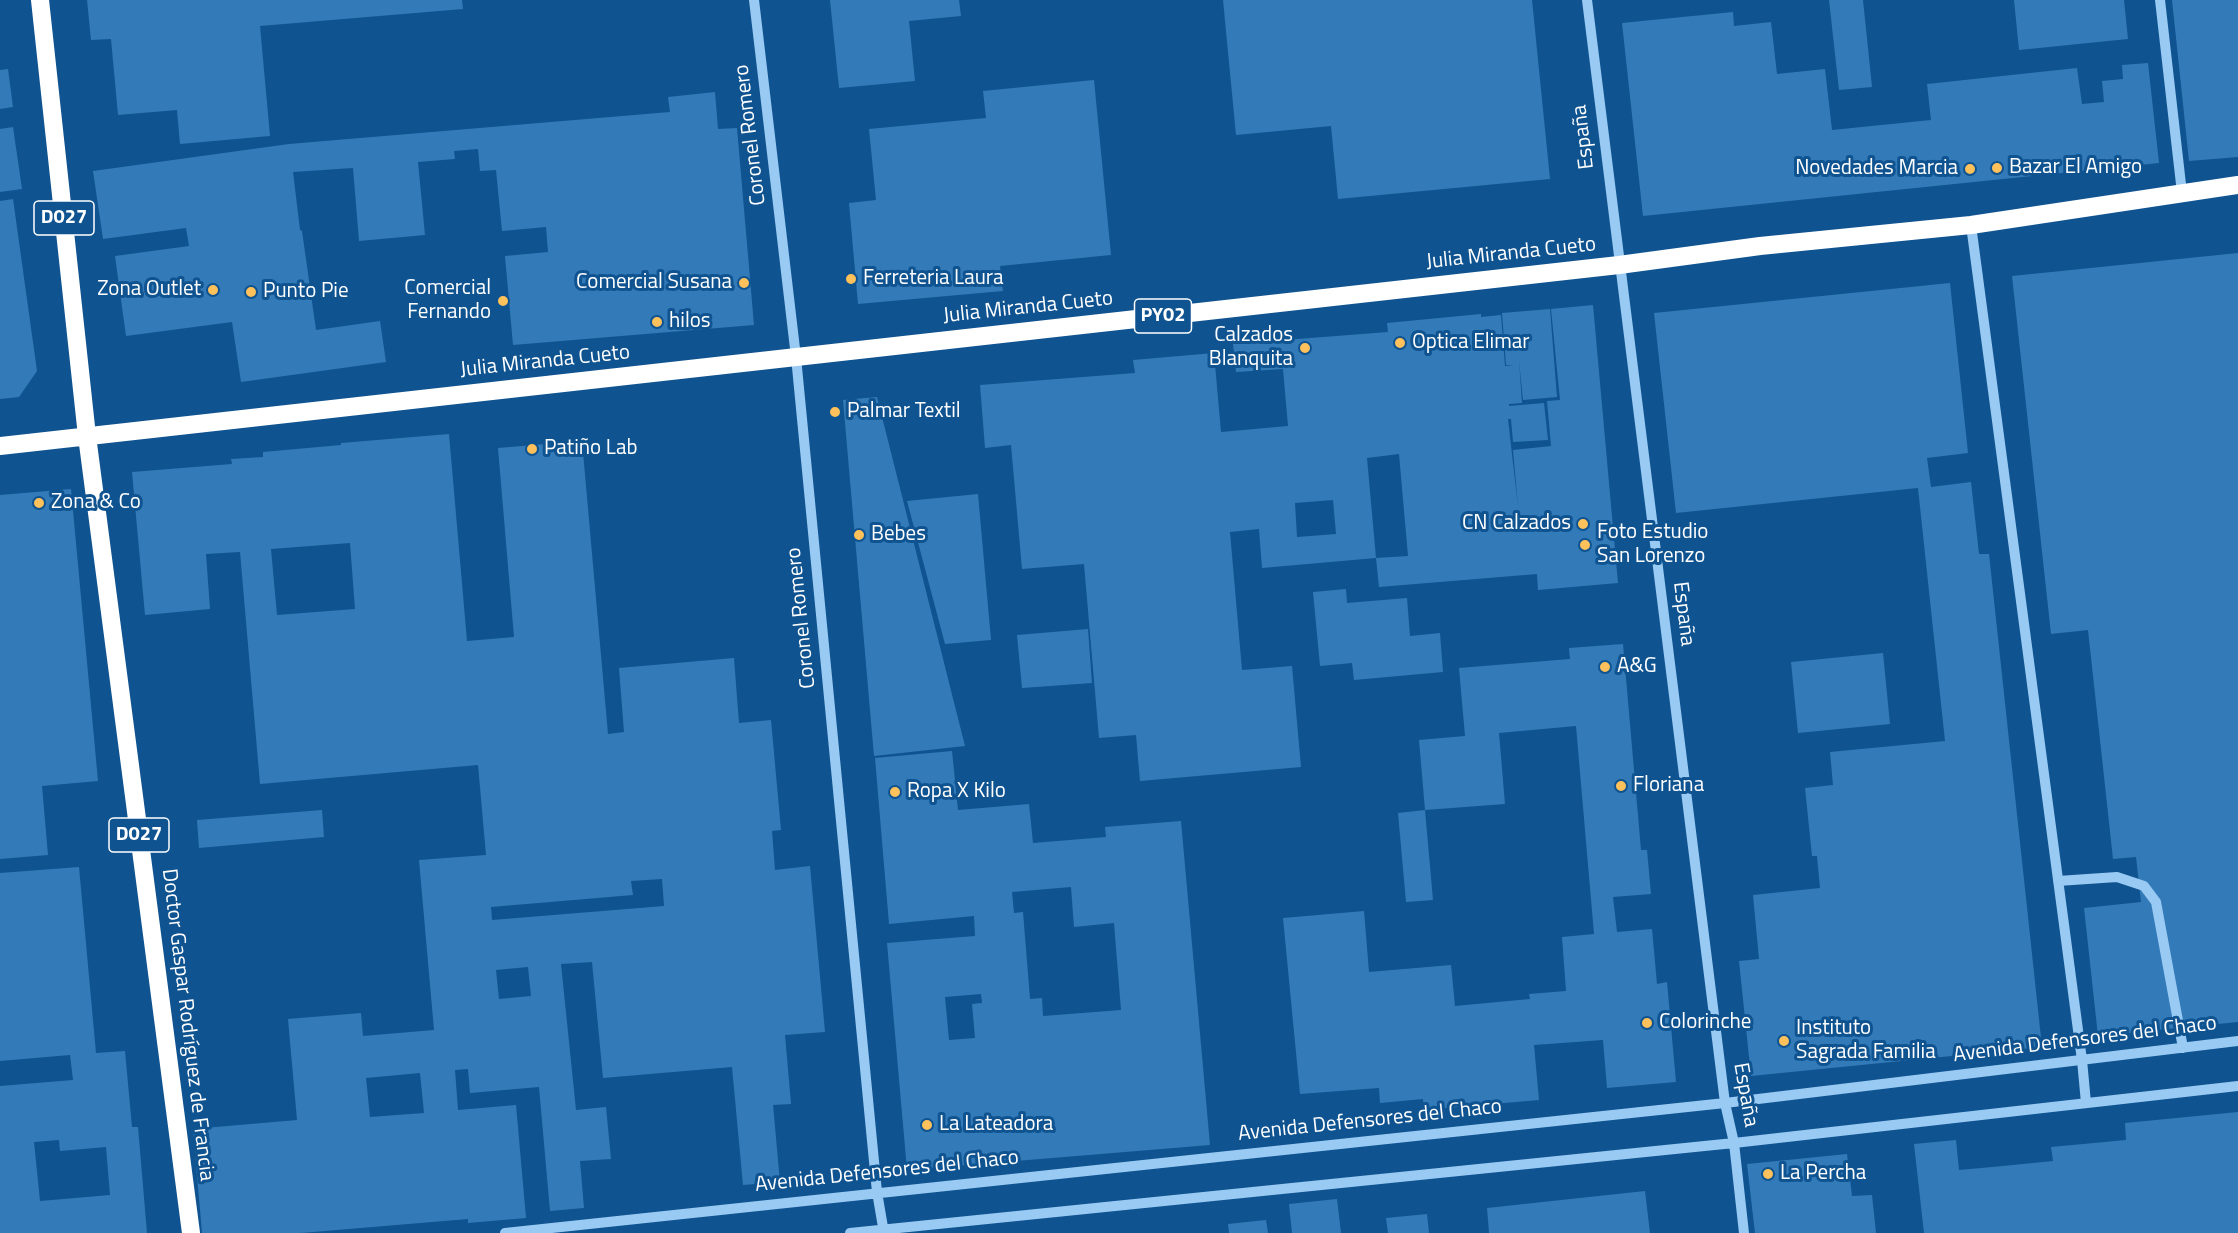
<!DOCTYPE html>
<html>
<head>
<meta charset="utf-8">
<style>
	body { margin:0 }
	canvas { display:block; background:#0f5390 }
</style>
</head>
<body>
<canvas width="2238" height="1233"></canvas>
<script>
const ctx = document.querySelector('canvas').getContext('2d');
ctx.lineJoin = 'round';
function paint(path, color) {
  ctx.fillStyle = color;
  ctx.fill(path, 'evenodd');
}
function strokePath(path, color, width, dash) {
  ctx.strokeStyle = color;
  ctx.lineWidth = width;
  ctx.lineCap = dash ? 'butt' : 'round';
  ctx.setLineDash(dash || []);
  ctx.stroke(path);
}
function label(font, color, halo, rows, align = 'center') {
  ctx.font = font + ' "Titillium Web",sans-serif';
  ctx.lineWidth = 6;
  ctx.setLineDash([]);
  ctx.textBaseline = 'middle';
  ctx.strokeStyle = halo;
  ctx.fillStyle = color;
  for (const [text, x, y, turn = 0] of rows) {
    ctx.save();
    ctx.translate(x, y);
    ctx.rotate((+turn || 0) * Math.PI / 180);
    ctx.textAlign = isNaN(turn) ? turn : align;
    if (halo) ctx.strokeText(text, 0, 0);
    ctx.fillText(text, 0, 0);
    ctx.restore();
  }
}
const building = new Path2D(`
	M87,0H462L463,9L260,26L270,136L180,144L177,110L118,115L111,39L91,40Z
	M830,0H959L961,16L909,21L915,81L839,88Z
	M1223,0H1532L1550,179L1338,199L1331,126L1236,135Z
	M1829,0H1863L1872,87L1839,90Z
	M2014,0H2124L2128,39L2019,50Z
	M2172,0H2238V157L2189,161Z
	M1733,12L1734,26L1771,22L1777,74L1825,69L1832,130L1931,120L1927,84L2077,68L2082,104L2104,102L2102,81L2123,79L2122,65L2148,63L2159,163L1643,216L1622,23Z
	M8,69L13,107L0,109V70Z
	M1094,80L1111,255L1000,266L1003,291L858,304L849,203L876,200L869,129L986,118L983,91Z
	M715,92L718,129L737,128L754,325L513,345L505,256L548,252L546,227L502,231L496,170L480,171L478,149L454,151L455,159L418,162L425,235L359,241L353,168L293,172L300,230L302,231L316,330L380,321L386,362L241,382L232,322L126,336L115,256L189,246L186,228L103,239L93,171L289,144L670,112L668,97Z
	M13,127L22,189L0,192V129Z
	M13,199L37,371L19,397L0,399V201Z
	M2238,253V1022L2098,1036L2084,908L2141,902L2136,857L2113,859L2088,630L2051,634L2012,276Z
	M1950,283L1968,453L1927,458L1931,487L1971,482L1979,554H1989L2042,1047L1751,1076L1739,961L1759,959L1753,895L1820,888L1817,856H1812L1805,788L1833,785L1830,752L1945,741L1918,488L1676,513L1654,313Z
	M1593,305L1618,583L1538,590L1537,574L1379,587L1376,558L1262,568L1259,529L1230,532L1242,670L1292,666L1301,767L1140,781L1136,735L1099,738L1084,564L1022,569L1011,445L985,448L980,385L1135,373L1133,360L1214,353L1221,432L1288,426L1283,369L1236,372L1233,344L1388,332L1387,323L1481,314V317L1501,315L1505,366L1514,365H1506L1502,313L1550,309L1557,397L1523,400L1519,361L1522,403L1509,404V406L1544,403L1548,440L1513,442L1511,419H1508L1518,507L1513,450L1551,446L1547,401L1560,400L1551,309ZM1399,454L1408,556L1376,558L1367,458ZM1333,500L1336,534L1297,537L1295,503Z
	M877,397L965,746L874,756L843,400Z
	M449,434L467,641L514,637L498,448L582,441L608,734L624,732L619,668L734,658L739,723L771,720L781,830L772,831L775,870L810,866L825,1032L785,1035L791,1104L773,1105L780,1182L743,1185L732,1067L603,1078L592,962L561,964L576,1110L606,1107L611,1159L580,1161L584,1208L550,1211L539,1087L470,1093L468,1069L455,1070L458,1110L516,1105L526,1218L468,1223V1219L301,1233H202L193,1129L297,1120L288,1019L361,1013L363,1036L434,1030L419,860L486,855L478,765L260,784L240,552L206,554L210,609L145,615L132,472L232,464L231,459L263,457V452L341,445V443ZM350,543L355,609L277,615L271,549ZM662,879L664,906L492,920L491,907L633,895L631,881ZM528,967L531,996L499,999L496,970ZM420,1073L424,1113L370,1117L366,1078Z
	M71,489L98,781L42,786L48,855L0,859V495Z
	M978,494L991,640L945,644L907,501Z
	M1346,589L1347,603L1407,598L1410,636L1440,633L1443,672L1354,680L1352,663L1320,666L1313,592Z
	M1088,629L1092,683L1022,688L1017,635Z
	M1623,644L1641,850H1647L1651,894L1613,897L1617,932L1652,929L1657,984L1667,982L1676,1082L1607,1088L1603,1040L1534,1045L1539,1100L1424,1110L1423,1099L1380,1103L1379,1088L1300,1094L1283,918L1364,911L1369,972L1451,965L1455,1006L1530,999L1529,994L1566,991L1562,937L1594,934L1576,726L1499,733L1505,804L1425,810L1433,900L1406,902L1398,813L1425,810L1419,740L1465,736L1459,668L1570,659L1569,648Z
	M1883,653L1890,724L1798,733L1791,662Z
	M952,751L958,810L1029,804L1033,843L1106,837L1105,827L1181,821L1210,1145L907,1170L887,943L975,936L974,916L889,924L875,758ZM1071,887L1074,927L1114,923L1121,1010L1043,1016L1042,998L1030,999L1023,912L1014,913L1012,892ZM981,994L982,1003L972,1004L975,1038L949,1040L945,997Z
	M322,810L324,837L199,848L197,820Z
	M79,867L96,1053L125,1051L132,1127H138L147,1233H0V1086L73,1080L70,1055L0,1061V873ZM59,1140L60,1151L106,1147L110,1195L40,1201L34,1142Z
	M2238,1112V1233H1924L1914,1144L1956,1140L1959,1170L2003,1166L2053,1161L2051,1147L2126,1140L2125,1123Z
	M1847,1154L1852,1196L1872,1195L1876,1233H1755L1747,1164Z
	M1645,1191L1650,1233H1489L1487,1208Z
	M1337,1199L1341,1233H1292L1289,1204Z
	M1427,1214L1429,1233H1388L1386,1218Z
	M1266,1220L1268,1233H1229L1228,1224Z`);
const minor = new Path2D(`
	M754,0L796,357L877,1192L884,1233
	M1587,0L1725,1103L1734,1143L1744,1233
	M2160,0L2182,193
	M1971,225L2082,1060L2086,1103
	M2058,881L2117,877L2144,886L2156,902L2183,1048
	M505,1233L1725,1103L2238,1041
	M850,1233L1734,1143L2238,1086`);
const highway = new Path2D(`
	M40,0L87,436L191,1233
	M0,446L1619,265L1760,246L1971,225L2238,185`);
const markers = [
	[1997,168,6,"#ffc15b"],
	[1970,169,6,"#ffc15b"],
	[851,279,6,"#ffc15b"],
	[744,283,6,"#ffc15b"],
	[213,290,6,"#ffc15b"],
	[251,292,6,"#ffc15b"],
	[503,301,6,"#ffc15b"],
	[657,322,6,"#ffc15b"],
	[1400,343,6,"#ffc15b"],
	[1305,348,6,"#ffc15b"],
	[835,412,6,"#ffc15b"],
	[532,449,6,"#ffc15b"],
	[39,503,6,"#ffc15b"],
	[1583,524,6,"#ffc15b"],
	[859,535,6,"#ffc15b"],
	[1585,545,6,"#ffc15b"],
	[1605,667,6,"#ffc15b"],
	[1621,786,6,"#ffc15b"],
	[895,792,6,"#ffc15b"],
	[1647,1023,6,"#ffc15b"],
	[1784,1041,6,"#ffc15b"],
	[927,1125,6,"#ffc15b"],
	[1768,1174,6,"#ffc15b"]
];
const shields = [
	[64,218,60],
	[1163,316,57],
	[139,835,60]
];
const shieldNames = [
	["D027",64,218],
	["PY02",1163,316],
	["D027",139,835]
];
const streetNames = [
	["Coronel Romero",751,135,-97],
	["España",1584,137,-97],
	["Julia Miranda Cueto",1511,254,-6],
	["Julia Miranda Cueto",1028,308,-6],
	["Julia Miranda Cueto",545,362,-6],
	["España",1683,614,83],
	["Coronel Romero",802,618,-96],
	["Doctor Gaspar Rodríguez de Francia",187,1025,83],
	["Avenida Defensores del Chaco",2085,1040,-7],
	["España",1745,1095,80],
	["Avenida Defensores del Chaco",1370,1121,-6],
	["Avenida Defensores del Chaco",887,1172,-6]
];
const poiNames = [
	["Bazar El Amigo",2009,168],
	["Novedades Marcia",1958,169,"right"],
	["Ferreteria Laura",863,279],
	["Comercial Susana",732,283,"right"],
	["Comercial",491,289,"right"],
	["Fernando",491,313,"right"],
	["Zona Outlet",201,290,"right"],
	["Punto Pie",263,292],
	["hilos",669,322],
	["Calzados",1293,336,"right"],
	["Blanquita",1293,360,"right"],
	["Optica Elimar",1412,343],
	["Palmar Textil",847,412],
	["Patiño Lab",544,449],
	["Zona & Co",51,503],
	["CN Calzados",1571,524,"right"],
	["Foto Estudio",1597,533],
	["San Lorenzo",1597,557],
	["Bebes",871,535],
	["A&G",1617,667],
	["Floriana",1633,786],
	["Ropa X Kilo",907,792],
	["Colorinche",1659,1023],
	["Instituto",1796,1029],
	["Sagrada Familia",1796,1053],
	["La Lateadora",939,1125],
	["La Percha",1780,1174]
];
paint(building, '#337ab8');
strokePath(minor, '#99caf3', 10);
strokePath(highway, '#fff', 18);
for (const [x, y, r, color] of markers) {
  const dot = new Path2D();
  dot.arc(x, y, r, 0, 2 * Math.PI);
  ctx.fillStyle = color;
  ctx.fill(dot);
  strokePath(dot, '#0f5390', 2);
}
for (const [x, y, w] of shields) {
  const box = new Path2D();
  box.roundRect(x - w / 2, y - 17, w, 34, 4.5);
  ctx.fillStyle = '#0f5390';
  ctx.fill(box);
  strokePath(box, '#fff', 1.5);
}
label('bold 20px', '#fff', null, shieldNames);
label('21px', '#fff', '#0f5390', streetNames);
label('21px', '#fff', '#0f5390', poiNames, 'left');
</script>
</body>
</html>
